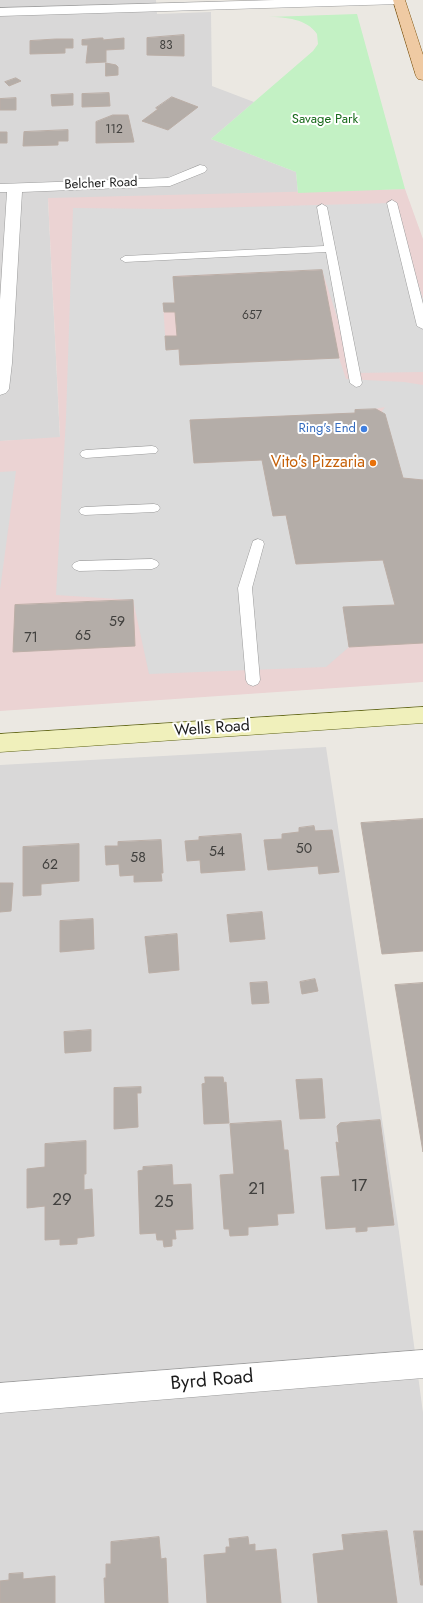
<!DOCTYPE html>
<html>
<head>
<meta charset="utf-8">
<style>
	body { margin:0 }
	canvas { display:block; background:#ebe8e2 }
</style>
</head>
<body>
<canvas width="423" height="1603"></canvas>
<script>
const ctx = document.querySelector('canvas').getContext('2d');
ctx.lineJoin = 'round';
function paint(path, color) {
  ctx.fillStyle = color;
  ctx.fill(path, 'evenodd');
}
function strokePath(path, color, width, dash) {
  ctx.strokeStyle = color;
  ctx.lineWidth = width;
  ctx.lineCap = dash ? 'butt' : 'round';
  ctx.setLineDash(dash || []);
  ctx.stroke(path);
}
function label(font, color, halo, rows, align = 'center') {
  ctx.font = font + ' Jost,sans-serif';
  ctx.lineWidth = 4;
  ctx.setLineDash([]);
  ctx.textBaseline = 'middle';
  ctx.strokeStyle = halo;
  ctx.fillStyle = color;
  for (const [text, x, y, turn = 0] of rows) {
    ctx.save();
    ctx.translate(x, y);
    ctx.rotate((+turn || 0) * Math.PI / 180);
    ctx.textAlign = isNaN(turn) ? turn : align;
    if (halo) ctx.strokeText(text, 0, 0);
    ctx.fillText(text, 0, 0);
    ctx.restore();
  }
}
const residential = new Path2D(`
	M0,0H156L157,14L211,12L212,86L254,102L211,139L296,172L298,193L48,199L60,438L0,441Z
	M326,747L399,1232L423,1413V1603H0V765Z`);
const commercial = new Path2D(`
	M405,189L423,239V682L0,711V441L60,437L48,198Z`);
const park = new Path2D(`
	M357,14L405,189L298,193L296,172L211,139L313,51L318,44L317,34C307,19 286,17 268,17Z`);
const parking = new Path2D(`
	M392,203L423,299V372L355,373L322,270L173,276L175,303H163L166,350L179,349L180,365L339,358L346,379L404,382L423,385V480L403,478L382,411L385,407L355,413L190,420L194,463L262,460L273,516L286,515L296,564L383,560L395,605L343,608L349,647L326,667L149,674L133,600L56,595L66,418L73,208L169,209Z
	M16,471L0,590V472Z`);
const building = new Path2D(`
	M184,35V56L147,55V38Z
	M100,38H103V40L124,38V49L106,50V62L86,63L88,45H82V40Z
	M56,39H73V48H65V53L30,54V41Z
	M106,63L116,65L118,67V75L106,76Z
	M16,78L21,81L9,86L5,82Z
	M109,93L110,106L82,107V94Z
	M73,94V105L52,106L51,95Z
	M172,97L198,107L168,130L142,121L158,109L156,108Z
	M16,98V110H0V99Z
	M113,115H128L134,142L96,143V122Z
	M68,130V141H58V145L23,146L24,132Z
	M0,132H7V143H0Z
	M322,270L339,358L180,365L179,349L166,350L165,336H177L175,312H164L163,303H175L173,277Z
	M376,409L385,414L403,478L423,480V643L349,647L343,607L395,605L383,560L296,564L286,515L273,516L262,460L194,463L190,420L355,413V410Z
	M133,600L135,646L13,652L15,605Z
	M423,819V951L382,954L361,823Z
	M314,826L315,831L332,830L339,872L319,874L318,866L268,870L264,840L282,839V834L299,832V828Z
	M241,834L245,870L201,873L200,860L187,861L185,841L199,840V837Z
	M161,840L163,873H161L162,881L134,882V875L120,876L119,864L106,865L105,846H118V842Z
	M79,844V881L41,884V895L23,896V847Z
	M0,883H13L11,911L0,912Z
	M262,912L265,939L230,942L227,915Z
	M93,919L94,949L60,952V921Z
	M177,934L179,970L149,973L145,937Z
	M315,979L318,991L302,994L300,982Z
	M267,982L269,1003L252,1004L250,983Z
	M423,983V1152L395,985Z
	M91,1030V1051L65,1053L64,1032Z
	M205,1077H223L224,1083L226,1082L229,1123L204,1124L202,1084L205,1083Z
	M322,1079L325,1118L300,1119L296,1080Z
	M141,1087V1093H137L138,1127L114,1129V1088Z
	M380,1120L394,1225L367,1227V1231L356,1232V1227L326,1229L321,1177L340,1176L336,1142L339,1143L337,1126L340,1123Z
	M281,1121L284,1150H288L294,1213L277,1214L278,1225L248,1227V1235L230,1236L229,1229H224L220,1175L234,1174L230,1124Z
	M86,1141V1174H84V1190L92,1189L94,1236L77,1238V1244L60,1245V1239L45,1240V1206L27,1208V1169L45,1167V1144Z
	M172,1165L173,1185L191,1184L193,1229L175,1230L176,1239H172V1246L164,1247L163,1240H157L156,1233L140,1234L138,1171L143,1170V1167Z
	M387,1531L397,1603H318L313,1554L344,1550L342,1535Z
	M414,1531H423V1585H421Z
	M159,1537L161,1559L166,1558L168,1603H105L104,1578H106V1564H111V1542Z
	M248,1537L249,1545L255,1544V1551L276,1549L281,1603H207L204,1555L226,1553V1547H230L229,1539Z
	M23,1573V1579L55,1576V1603H0V1581L9,1580V1574Z`);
const lane = new Path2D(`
	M392,200L397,203L423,304V329L417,326L387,203Z
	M322,204L327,207L362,383L360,386L356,387L350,383L326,252L125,262L120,259L125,256L324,246L317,207Z
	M152,446L156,447L158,450L156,453L86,458L82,457L80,454L82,451L86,450Z
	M154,504L158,505L160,508L158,511L154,512L85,515L81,514L79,511L81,508L85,507Z
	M258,539L263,541L264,544L252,588L260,680L258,684L253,686L248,684L246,680L238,588L252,544L253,541Z
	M152,559L157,561L159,564L157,567L152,569L79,571L74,569L72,566L74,563L79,561Z`);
const street = new Path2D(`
	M275,0H405L399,4L0,16V8Z
	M200,165L205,166L207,169L205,172L170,186L22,192L12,363L9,389L6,393L0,395V300L7,192H0V184L168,178Z
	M423,1350V1378L0,1413V1383Z`);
const secondary = new Path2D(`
	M423,707V723L0,752V734Z`);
const primary = new Path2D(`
	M393,0H405L423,55V80L418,79L416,76Z`);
const markers = [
	[364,429,4,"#3f7fe0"],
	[373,463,4,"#e8710a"]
];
const farNumbernames = [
	["83",166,46],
	["112",114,130],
	["657",252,316]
];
const farParknames = [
	["Savage Park",325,120]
];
const farStreetnames = [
	["Belcher Road",101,184,-2]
];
const farShopnames = [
	["Ring's End",356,429]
];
const numberNames = [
	["59",117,623],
	["65",83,637],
	["71",31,639],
	["50",304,850],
	["54",217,853],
	["58",138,859],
	["62",50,866]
];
const foodNames = [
	["Vito's Pizzaria",365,463]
];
const streetNames = [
	["Wells Road",212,729,-4]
];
const nearNumbernames = [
	["17",359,1187],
	["21",257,1190],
	["29",62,1201],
	["25",164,1203]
];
const nearStreetnames = [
	["Byrd Road",212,1381,-5]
];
paint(residential, '#d9d8d8');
paint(commercial, '#ebd3d3');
paint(park, '#c3f1c4');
paint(parking, '#dbdbdb');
paint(building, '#b4ada8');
strokePath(building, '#bbaea6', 1);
strokePath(lane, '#9c9c9c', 1);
strokePath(street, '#9c9c9c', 1);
strokePath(secondary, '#5e6312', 1);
strokePath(primary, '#815612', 1);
paint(lane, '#fff');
paint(street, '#fff');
paint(secondary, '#f0f0bb');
paint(primary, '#efcaa3');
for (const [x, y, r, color] of markers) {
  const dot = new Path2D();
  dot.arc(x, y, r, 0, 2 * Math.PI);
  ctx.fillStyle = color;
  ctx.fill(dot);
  strokePath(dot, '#fff', 1.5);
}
label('12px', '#41403e', null, farNumbernames);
label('13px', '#186a1b', '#fff', farParknames);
label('13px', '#1b1b1b', '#fff', farStreetnames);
label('13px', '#366cbe', '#fff', farShopnames, 'right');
label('14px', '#41403e', null, numberNames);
label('16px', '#c56008', '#fff', foodNames, 'right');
label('16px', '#1b1b1b', '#fff', streetNames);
label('17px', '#41403e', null, nearNumbernames);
label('19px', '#1b1b1b', '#fff', nearStreetnames);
</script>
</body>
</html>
